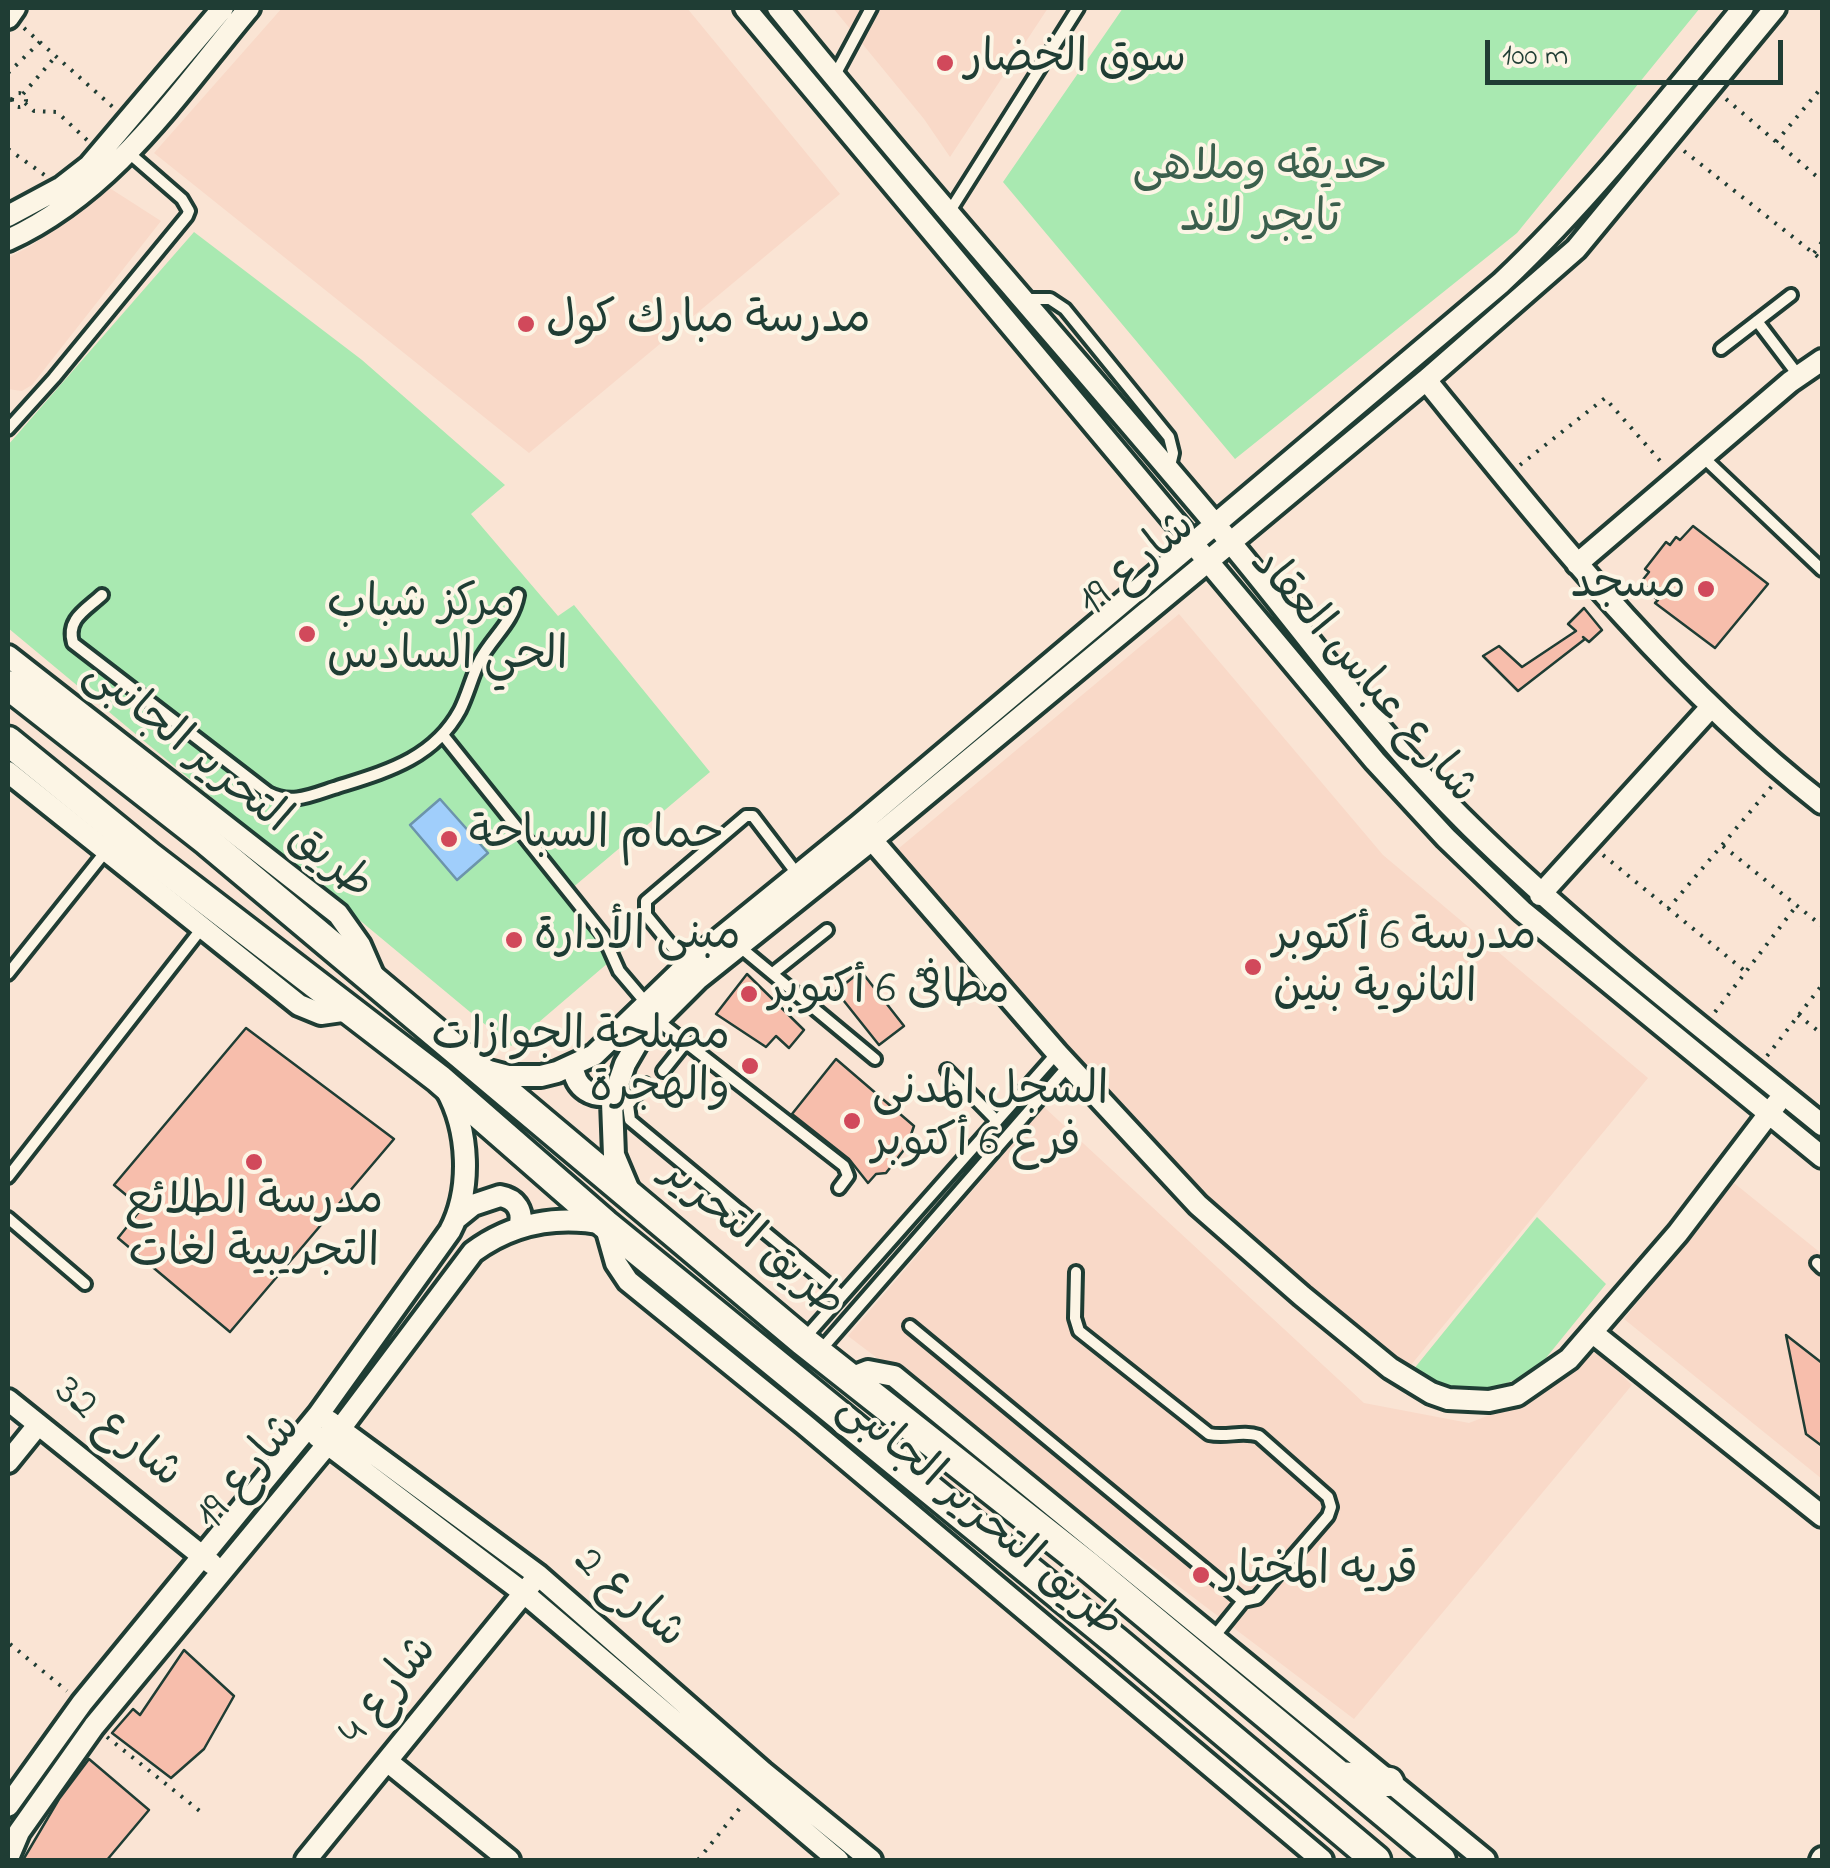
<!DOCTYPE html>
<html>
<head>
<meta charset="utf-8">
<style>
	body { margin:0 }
	#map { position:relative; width:1830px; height:1868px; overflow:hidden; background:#fae4d4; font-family:"Indie Flower",sans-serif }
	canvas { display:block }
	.frame { position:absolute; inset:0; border:10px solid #1f3d34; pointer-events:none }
	.scale { position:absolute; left:1485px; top:40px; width:298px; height:45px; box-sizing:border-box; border:5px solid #1f3d34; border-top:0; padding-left:12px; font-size:30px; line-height:35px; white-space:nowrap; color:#1f3d34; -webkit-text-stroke:8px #fcf5e5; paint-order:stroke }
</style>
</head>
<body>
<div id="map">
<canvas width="1830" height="1868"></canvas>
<div class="frame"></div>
<div class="scale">100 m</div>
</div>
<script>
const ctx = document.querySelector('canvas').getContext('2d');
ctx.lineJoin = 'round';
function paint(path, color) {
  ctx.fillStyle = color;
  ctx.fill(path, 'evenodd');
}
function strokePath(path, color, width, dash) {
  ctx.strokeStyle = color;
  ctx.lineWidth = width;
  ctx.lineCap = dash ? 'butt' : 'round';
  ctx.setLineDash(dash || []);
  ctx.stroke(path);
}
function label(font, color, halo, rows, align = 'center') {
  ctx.font = font + ' "Indie Flower","Playpen Sans Arabic",sans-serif';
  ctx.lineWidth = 8;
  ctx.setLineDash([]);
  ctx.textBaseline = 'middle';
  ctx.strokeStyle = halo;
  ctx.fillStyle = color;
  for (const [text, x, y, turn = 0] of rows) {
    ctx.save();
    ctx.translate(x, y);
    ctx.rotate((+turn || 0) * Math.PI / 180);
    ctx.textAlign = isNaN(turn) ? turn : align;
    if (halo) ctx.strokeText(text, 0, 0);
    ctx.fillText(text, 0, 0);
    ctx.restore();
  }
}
const built = new Path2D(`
	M282,8H687L840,194L529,453L154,153Z
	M833,8H1048L950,157L924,119Z
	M108,187L161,221L32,385L22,391L8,389V258L32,245Z
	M1179,614L1383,855L1648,1078L1406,1371L1200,1205L892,854Z
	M1044,1107L1364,1403L1469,1423L1520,1403L1597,1351L1632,1385L1354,1719L848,1336Z
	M1734,1183L1822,1254V1479L1624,1319Z`);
const green = new Path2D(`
	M1123,8H1700L1517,233L1235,459L1003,182Z
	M194,232L362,360L505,485L471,514L558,616L574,605L710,772L571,889L622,951L511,1046L8,628V445Z
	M1537,1217L1606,1284L1537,1369C1496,1392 1450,1403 1413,1370Z`);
const water = new Path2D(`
	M440,799L488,853L457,880L410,825Z`);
const building = new Path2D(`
	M1693,526L1768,584L1715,648L1655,603L1658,600L1653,596L1655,594L1641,582L1649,572L1645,569L1666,542L1670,545L1676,537L1680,540Z
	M1584,608L1602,630L1589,642L1583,637L1585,639L1518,691L1483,656L1499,646L1522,667L1576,631L1568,624Z
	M861,971L904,1026L879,1045L836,991Z
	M747,974L804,1030L789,1048L776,1036L766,1047L716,1014Z
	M246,1028L394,1139L230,1332L118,1238L142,1208L114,1185Z
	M836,1059L914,1126L907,1146L886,1173L876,1174L868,1183L849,1159L792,1114Z
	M1786,1335L1822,1363V1446L1806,1434Z
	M184,1650L234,1696L204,1749L171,1778L112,1733L133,1709L140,1715Z
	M89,1759L149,1810L107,1860H23L59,1799Z`);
const path = new Path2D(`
	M24,28L114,108
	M8,73L40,42
	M12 100a7 7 0 1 1 14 0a7 7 0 1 1-14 0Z
	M23,94L56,56
	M1726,99L1822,181
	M25,103L34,111L57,112L87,140
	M1776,142L1822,87
	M8,149L46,176
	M1684,151L1822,260
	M1814,253L1822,242
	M1520,465L1605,398L1662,463
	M1723,846L1822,926
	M1603,855L1746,972
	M1668,909L1772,786
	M1715,1012L1797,905
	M1798,1015L1822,1034
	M1767,1056L1822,985
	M10,1644L67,1691
	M107,1737L201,1812
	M698,1860L744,1803`);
const lane = new Path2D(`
	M834,77L871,8
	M948,214L1078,8
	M1025,299H1050L1065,309L1169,437L1173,453L1169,470
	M1757,321L1798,375
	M1721,349L1791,295
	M8,429L54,378L187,216L189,211L182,199L129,153
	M1703,457L1822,570
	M102,595C86,610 66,619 73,643L268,793C291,805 310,796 334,788C384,772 433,760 460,710C468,694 472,676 480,660C493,636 513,623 518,595
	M443,735L603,935L619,971L647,1004
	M740,947L875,1059
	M687,965L646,915V901L746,816H753L798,875
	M773,973L827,930
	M8,974L106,851
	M657,1020L844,1166L848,1176L839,1188
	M947,1070L997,1121
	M663,1071L687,1041
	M645,1084L628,1105L630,1120L842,1296
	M8,1177L202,928
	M8,1218L85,1284
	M1817,1263L1822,1268
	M910,1326L1243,1601L1257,1598L1328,1516L1331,1507L1328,1497L1259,1436C1242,1430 1227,1438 1209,1434L1079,1331L1075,1318L1076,1272
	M803,1340L1057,1053
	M819,1352L1069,1065
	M1213,1638L1243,1601`);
const street = new Path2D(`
	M745,8L1375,761L1446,838L1522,911L1822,1157
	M778,8C925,190 1081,364 1231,543C1310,638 1382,740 1470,826C1580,934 1703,1028 1822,1125
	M8,18L15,8
	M8,216L62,187L89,166L223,8
	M8,240C113,192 177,94 249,8
	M1426,380C1548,530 1668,683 1822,803
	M1577,564L1790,382L1822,360
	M8,656L338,914L360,945L374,977
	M8,772L299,1005L321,1014L349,1010
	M872,840L1057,1053L1198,1205L1302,1296L1390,1368L1431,1393L1448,1399L1489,1401L1517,1395L1569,1359L1678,1233L1777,1103
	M1540,895L1711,707
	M573,1066C575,1089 592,1099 614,1094
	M485,1070L508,1076H541L557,1072L594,1055L687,965L859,825L1501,283C1591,198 1666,102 1743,8
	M630,1193L614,1155L612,1102L625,1064L639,1040L657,1020L698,979L872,840L1230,543L1426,380L1576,249L1775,8
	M457,1218L473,1205L500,1196C517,1199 524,1212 519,1227
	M1593,1333L1822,1516
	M850,1378L868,1371L894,1376L1485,1860
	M8,1400L212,1564
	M329,1421L538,1575L763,1772L871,1860
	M317,1436L524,1593L838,1860
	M8,1462L38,1425
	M387,1761L509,1860
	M8,1806L82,1703L319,1414L450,1231C472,1189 469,1130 446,1089
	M8,1858L19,1832L94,1726L340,1429L473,1252C512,1223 558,1215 605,1224L616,1263L628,1281L804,1424L1322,1860
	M306,1860L532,1583
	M1821,1860L1822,1858`);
const secondary = new Path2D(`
	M8,685L207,841L803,1341L1088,1566L1441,1860
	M8,741L149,856L439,1079L605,1224L1118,1643L1376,1860
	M1341,1776L1389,1782`);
const markers = [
	[945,63,10,"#d1495b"],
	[526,324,10,"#d1495b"],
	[1706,589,10,"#d1495b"],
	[307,634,10,"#d1495b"],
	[449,839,10,"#d1495b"],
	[514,940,10,"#d1495b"],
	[1253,967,10,"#d1495b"],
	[749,994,10,"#d1495b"],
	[750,1066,10,"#d1495b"],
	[852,1121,10,"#d1495b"],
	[254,1162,10,"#d1495b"],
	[1201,1575,10,"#d1495b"]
];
const poiNames = [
	["سوق الخضار",965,63],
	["مدرسة مبارك كول",546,324],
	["مسجد",1686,589,"right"],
	["مركز شباب",327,608],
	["الحي السادس",327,660],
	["حمام السباحة",469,839],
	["مبنى الأدارة",534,940],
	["مدرسة 6 أكتوبر",1273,941],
	["الثانوية بنين",1273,993],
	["مطافئ 6 أكتوبر",769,994],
	["مصلحة الجوازات",730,1040,"right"],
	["والهجرة",730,1092,"right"],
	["السجل المدنى",872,1095],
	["فرع 6 أكتوبر",872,1147],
	["مدرسة الطلائع",254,1205,"center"],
	["التجريبية لغات",254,1257,"center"],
	["قريه المختار",1221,1575]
];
const parkNames = [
	["حديقه وملاهى",1260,171],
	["تايجر لاند",1260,223]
];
const streetNames = [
	["شارع 19",1139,567,-40],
	["شارع عباس العقاد",1361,678,49],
	["طريق التحرير الجانبى",226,782,39],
	["طريق التحرير",751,1241,40],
	["شارع 32",116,1435,39],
	["شارع 19",251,1474,-50],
	["طريق التحرير الجانبى",978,1518,40],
	["شارع 2",627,1600,41],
	["شارع 4",391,1693,-51]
];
paint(built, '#f9d9c8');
paint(green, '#a9e9b1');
paint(water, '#a0cefb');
strokePath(water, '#6c94ab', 2.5);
paint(building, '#f7beac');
strokePath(building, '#1f3d34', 2.5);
strokePath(lane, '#1f3d34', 18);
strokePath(street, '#1f3d34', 28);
strokePath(secondary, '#1f3d34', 35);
strokePath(path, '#1f3d34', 4, [2.5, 8]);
strokePath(lane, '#fcf5e5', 10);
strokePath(street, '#fcf5e5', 20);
strokePath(secondary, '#fcf5e5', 28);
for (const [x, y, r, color] of markers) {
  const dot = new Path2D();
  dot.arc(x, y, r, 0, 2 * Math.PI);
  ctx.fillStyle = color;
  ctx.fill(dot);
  strokePath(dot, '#fcf5e5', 4);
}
label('45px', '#1f3d34', '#fcf5e5', poiNames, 'left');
label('45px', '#3b5f4d', '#fcf5e5', parkNames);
label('45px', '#1f3d34', '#fcf5e5', streetNames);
</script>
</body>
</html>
